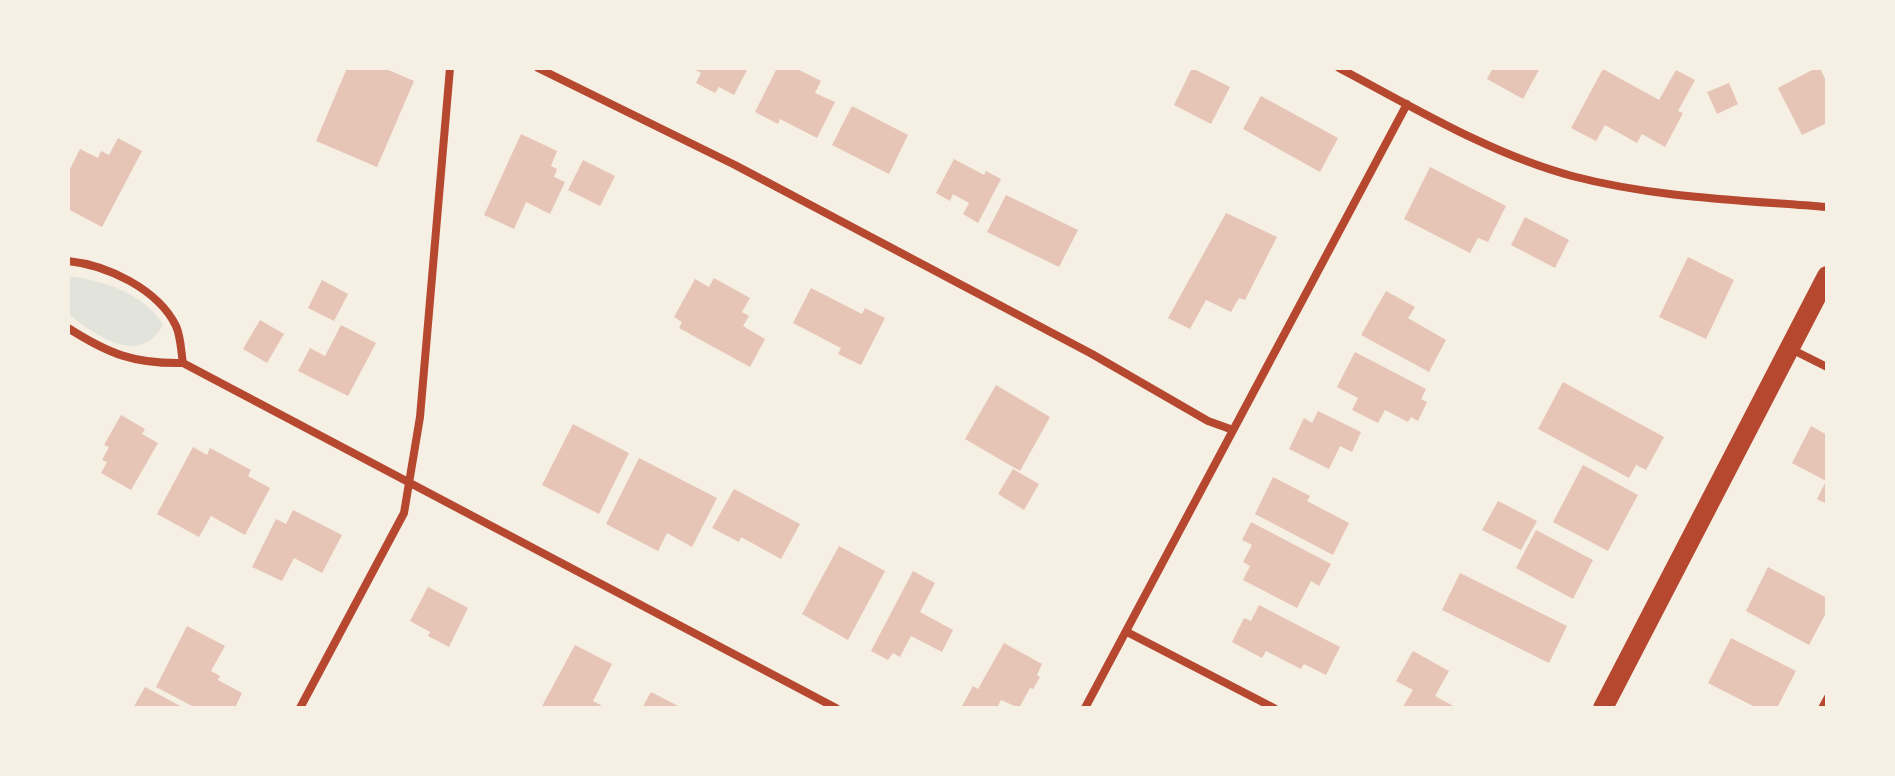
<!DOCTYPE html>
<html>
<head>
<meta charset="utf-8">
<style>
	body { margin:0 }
	#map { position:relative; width:1895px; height:776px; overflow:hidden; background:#f6efe4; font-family:"PT Serif",serif }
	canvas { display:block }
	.frame { position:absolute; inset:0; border:70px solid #f6efe4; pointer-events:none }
</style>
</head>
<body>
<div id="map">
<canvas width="1895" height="776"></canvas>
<div class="frame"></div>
</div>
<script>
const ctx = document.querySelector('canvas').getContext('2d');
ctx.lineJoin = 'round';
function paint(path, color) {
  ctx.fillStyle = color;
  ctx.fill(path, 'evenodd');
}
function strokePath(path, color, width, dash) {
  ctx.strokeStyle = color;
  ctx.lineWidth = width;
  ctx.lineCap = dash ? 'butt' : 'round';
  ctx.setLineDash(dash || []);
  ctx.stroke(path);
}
const green = new Path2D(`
	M68,276C102,280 146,294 163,325C139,368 96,335 68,314Z`);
const building = new Path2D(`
	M347,68H384L414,81L377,167L316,141Z
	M691,68H748L734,95L719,87L715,93L696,83L701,73Z
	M777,68H795L821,81L815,93L835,102L817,138L780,119L778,124L755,112Z
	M1192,68L1230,87L1211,124L1174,105Z
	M1493,68H1540L1523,99L1487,79Z
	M1816,68H1820L1827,83V123L1802,135L1778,88Z
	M1603,69L1659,100L1676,70L1695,80L1678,111L1683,113L1665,147L1642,134L1637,143L1605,125L1596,141L1571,128Z
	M1729,83L1738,104L1717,114L1707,92Z
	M1261,96L1338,138L1320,172L1243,129Z
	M852,106L908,135L889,174L832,145Z
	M521,134L557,151L551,166L557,169L554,177L565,182L550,214L526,202L514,229L484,215Z
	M118,138L142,151L102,227L68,209V173L80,149L98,158L101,151L109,155Z
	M954,159L984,175L986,171L1001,179L978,223L963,214L969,203L953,194L950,201L936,193Z
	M583,160L615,176L600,206L568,190Z
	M1430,167L1506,206L1488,242L1478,238L1470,253L1404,219Z
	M1006,195L1078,230L1059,267L987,232Z
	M1226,213L1277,237L1245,300L1239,298L1231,312L1206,300L1190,329L1168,318Z
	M1525,217L1569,240L1555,268L1511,245Z
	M1688,257L1734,280L1706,339L1659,317Z
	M714,278L750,298L742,312L749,316L743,326L765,339L750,367L679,328L682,322L674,317L695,279L709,287Z
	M322,280L348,294L334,321L308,308Z
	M811,288L862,314L865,308L885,318L861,365L838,354L841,348L793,323Z
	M1386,291L1415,307L1408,318L1446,340L1429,372L1361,335Z
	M260,320L284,334L267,363L243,349Z
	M341,325L376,343L348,396L298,371L310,348L325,356Z
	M1355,352L1426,389L1421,399L1427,402L1418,421L1411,417L1408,422L1385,410L1378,423L1352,410L1358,398L1337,387Z
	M1563,382L1664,437L1646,470L1636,465L1629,478L1538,429Z
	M996,385L1050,417L1020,471L965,439Z
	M1318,411L1361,432L1352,452L1340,446L1329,469L1289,449L1304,418L1312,423Z
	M121,415L145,429L142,434L158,443L131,490L101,473L107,462L102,460L109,447L104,445Z
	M573,424L629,453L599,514L542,485Z
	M1811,426L1827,435V504L1817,499L1826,481L1792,463Z
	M193,447L207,455L210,448L251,470L248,476L270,488L245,535L211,516L199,537L157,514Z
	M639,458L717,498L692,547L667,533L658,551L606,524Z
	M1583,465L1638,495L1608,551L1553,522Z
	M1013,469L1039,484L1024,510L998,494Z
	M1273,477L1310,496L1307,501L1349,523L1333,555L1255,514Z
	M734,489L800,524L781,559L741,537L739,542L712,528Z
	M1498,501L1537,521L1521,550L1482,530Z
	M293,510L342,535L322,573L294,558L282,581L252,567L276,519L286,524Z
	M1251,522L1331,564L1319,586L1311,581L1297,608L1243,580L1250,566L1243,562L1252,545L1242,540Z
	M1536,530L1593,560L1573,599L1516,568Z
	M839,546L885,571L848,640L802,614Z
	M1768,567L1827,598V611L1809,645L1746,611Z
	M913,571L935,583L920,612L953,630L942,652L911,636L900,657L893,653L888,660L871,651Z
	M1460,573L1567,626L1549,663L1442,610Z
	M428,587L468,608L449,647L428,636L430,632L410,621Z
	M1259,605L1340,647L1326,675L1304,664L1301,669L1266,651L1262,658L1232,642L1244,618L1251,621Z
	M187,626L225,646L211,671L220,676L218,680L242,693L235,708H196L156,687Z
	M1731,638L1796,671L1777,708H1757L1708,683Z
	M1004,643L1042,664L1037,675L1040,677L1033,689L1030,688L1019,708L1001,700L997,708H961L973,686L978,689Z
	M575,645L612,664L593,701L606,708H541Z
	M1413,651L1449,671L1435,696L1457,708H1402L1413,690L1396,681Z
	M145,687L184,708H133Z
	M651,692L682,708H642Z`);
const service = new Path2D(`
	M1821,708L1827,697`);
const minor = new Path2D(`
	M538,68L735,165L1092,354L1208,421L1233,430
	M1339,68C1413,107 1490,154 1572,176C1656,198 1741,200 1827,207
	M68,261C107,265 158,289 176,326C181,337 181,352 183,363
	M68,328C109,354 134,364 183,363L836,708
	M1789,348L1827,367
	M1127,632L1274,708
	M300,708L404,513L420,417L450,68
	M1085,708L1407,104`);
const primary = new Path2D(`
	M1603,708L1827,276`);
paint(green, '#e2e4dc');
paint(building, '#e6c5b7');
strokePath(service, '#b5482f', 6);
strokePath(minor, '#b5482f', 8);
strokePath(primary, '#b5482f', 20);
</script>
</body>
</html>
